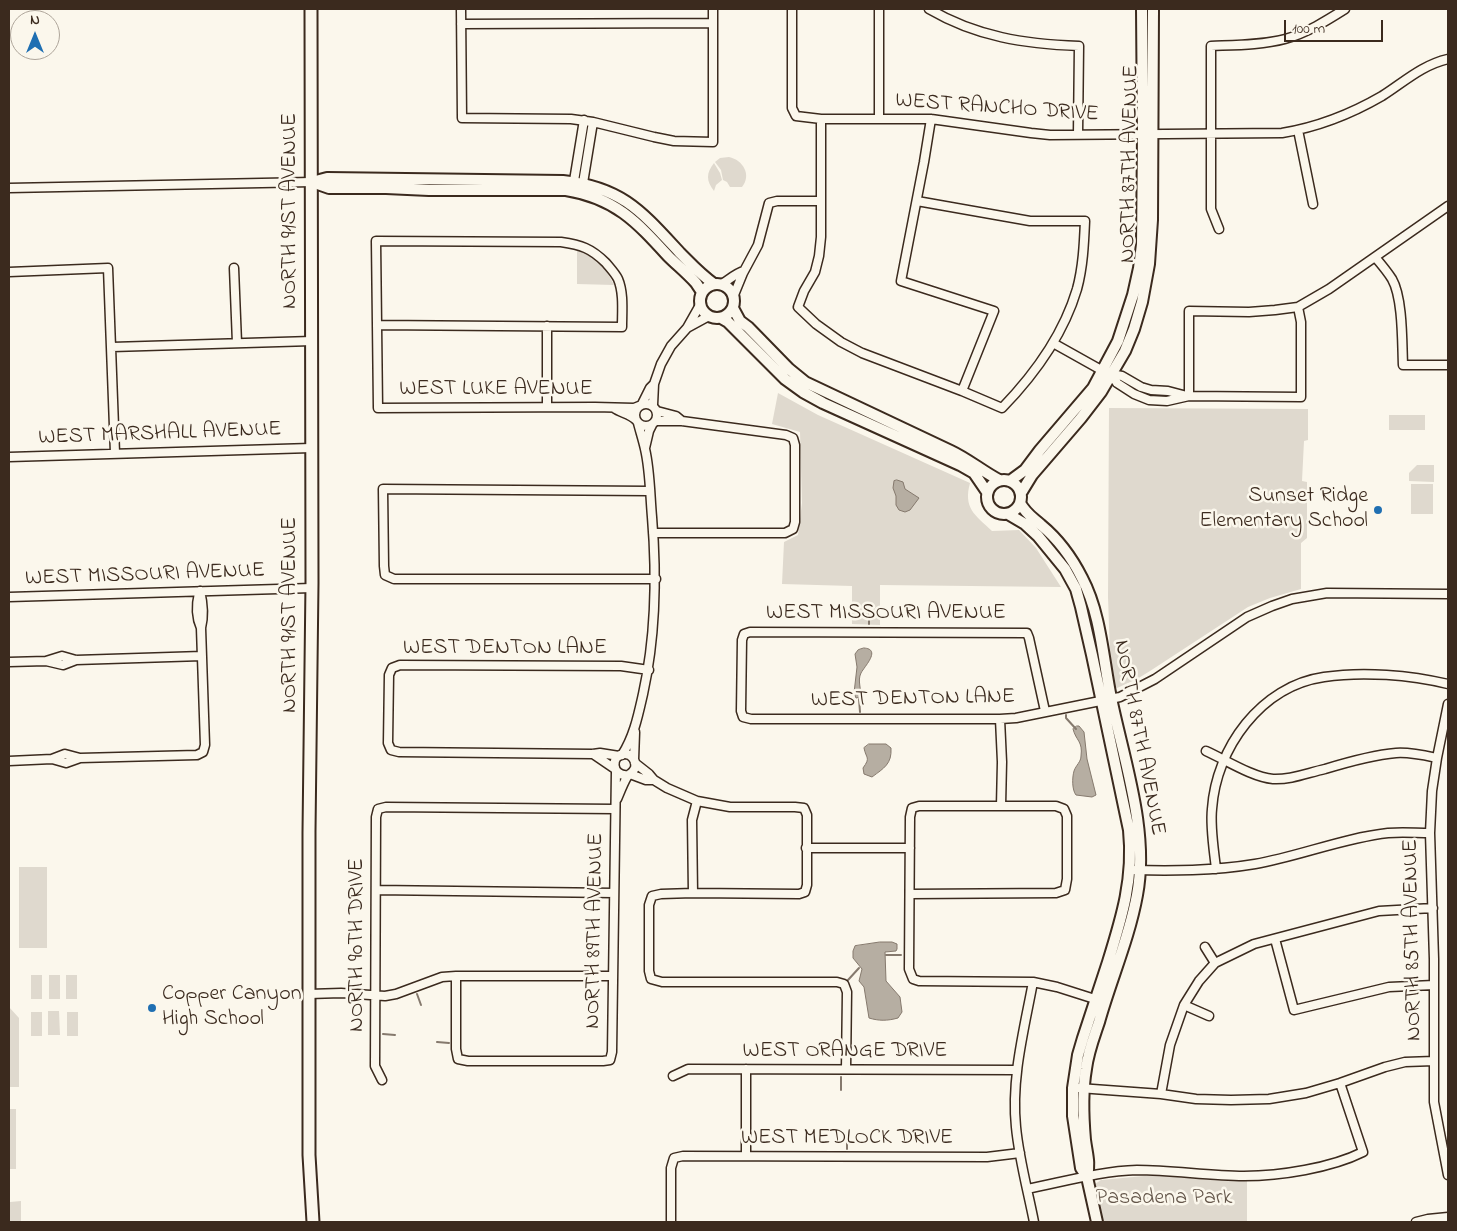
<!DOCTYPE html>
<html>
<head>
<meta charset="utf-8">
<style>
	body { margin:0 }
	#map { position:relative; width:1457px; height:1231px; overflow:hidden; background:#fbf7ec; font-family:"Indie Flower",sans-serif }
	canvas { display:block }
	.frame { position:absolute; inset:0; border:10px solid #3b2a1e; pointer-events:none }
	.north { position:absolute; left:10px; top:10px; width:50px; height:50px; box-sizing:border-box; background:#fbf7ec; border:1px solid #aea59a; border-radius:50%; rotate:0deg; font-size:14px; font-weight:700; line-height:20px; text-align:center; color:#3b2a1e }
	.north::after { content:''; display:block; margin:auto; width:18px; height:22px; background:#1f6fb2; clip-path:polygon(50% 0,100% 100%,50% 72%,0 100%) }
	.scale { position:absolute; left:1284px; top:20px; width:99px; height:22px; box-sizing:border-box; border:2px solid #3b2a1e; border-top:0; padding-left:6px; font-size:15px; line-height:18px; white-space:nowrap; color:#3b2a1e; -webkit-text-stroke:4px #fbf7ec; paint-order:stroke }
</style>
</head>
<body>
<div id="map">
<canvas width="1457" height="1231"></canvas>
<div class="frame"></div>
<div class="north">N</div>
<div class="scale">100 m</div>
</div>
<script>
const ctx = document.querySelector('canvas').getContext('2d');
ctx.lineJoin = 'round';
function paint(path, color) {
  ctx.fillStyle = color;
  ctx.fill(path, 'evenodd');
}
function strokePath(path, color, width, dash) {
  ctx.strokeStyle = color;
  ctx.lineWidth = width;
  ctx.lineCap = dash ? 'butt' : 'round';
  ctx.setLineDash(dash || []);
  ctx.stroke(path);
}
function label(font, color, halo, rows, align = 'center') {
  ctx.font = font + ' "Indie Flower",sans-serif';
  ctx.lineWidth = 5;
  ctx.setLineDash([]);
  ctx.textBaseline = 'middle';
  ctx.strokeStyle = halo;
  ctx.fillStyle = color;
  for (const [text, x, y, turn = 0] of rows) {
    ctx.save();
    ctx.translate(x, y);
    ctx.rotate((+turn || 0) * Math.PI / 180);
    ctx.textAlign = isNaN(turn) ? turn : align;
    if (halo) ctx.strokeText(text, 0, 0);
    ctx.fillText(text, 0, 0);
    ctx.restore();
  }
}
const green = new Path2D(`
	M729,157C743,160 752,175 742,187H730L727,182L723,180L721,170L715,162L720,158Z
	M714,163L720,173L722,180L716,185L714,191C706,181 706,173 714,163Z
	M577,249C596,258 605,266 614,285L577,284Z
	M778,393L818,415L970,483C963,508 975,515 992,531L1019,530L1036,548L1061,587L880,585V625L852,624V586L782,584L784,542L798,535L802,503L800,432L772,424Z
	M1109,408L1308,409V440L1304,441L1302,481L1307,482V538L1301,543V589L1270,598L1248,607L1150,671L1137,679L1117,688L1111,684L1108,597Z
	M1389,415H1425V430H1389Z
	M1417,465H1434V482L1409,481V473Z
	M1411,484H1433V514H1411Z
	M19,867H47V948H19Z
	M31,975H42V999H31Z
	M49,975H60V999H49Z
	M66,975H77V999H66Z
	M9,1007L19,1018V1087H9Z
	M48,1011H59L60,1035H48Z
	M31,1012H42V1036H31Z
	M67,1012H78V1036H67Z
	M9,1109H16V1169H9Z
	M1155,1175L1223,1181H1247V1222H1103L1095,1184L1101,1180Z
	M21,1201V1222H9V1206L10,1207V1202Z`);
const water = new Path2D(`
	M897,480L903,482L905,489L919,498L910,510L905,512L899,510L896,505V496L893,488L894,481Z
	M864,648C882,649 864,667 861,673C857,681 862,689 860,697L856,698L854,693L857,667L855,654L858,650Z
	M1077,726H1079L1084,732L1087,759L1096,795L1092,797L1076,795C1072,790 1072,778 1074,771C1076,765 1081,762 1081,756C1083,741 1076,741 1073,729Z
	M869,744H886L891,748C892,764 884,768 872,777L864,774L863,768C871,757 866,759 864,748Z
	M880,942H892L897,944V949L896,951L885,952L886,981L900,997L902,1012L898,1018C887,1021 879,1021 869,1018L864,987L859,981L862,969L853,958V951L855,946Z`);
const stream = new Path2D(`
	M869,612V624
	M859,699L860,712
	M1066,715V718L1076,729
	M886,955H901
	M848,980L859,968
	M417,994L421,1005
	M383,1034L395,1035
	M437,1042L449,1043
	M841,1090V1077
	M847,1136V1149`);
const minor = new Path2D(`
	M461,9L462,118L571,119L593,122L654,137L674,141L713,142V9
	M792,9V108L796,116L821,119H931L1031,133L1050,135L1282,133C1318,127 1351,114 1382,96C1404,82 1422,65 1448,59
	M929,9C977,37 1025,44 1079,46L1078,134
	M461,24L713,23
	M821,119V237L819,256L815,272L804,291L798,307L816,324L841,342L862,353L962,391L1002,408C1035,374 1063,336 1077,289C1083,267 1084,244 1085,221H1030L917,201
	M879,119V9
	M931,119L924,162L901,281L994,311L962,391
	M1298,130L1313,204
	M573,187L584,120
	M9,188L312,182
	M582,189L593,122
	M1219,229L1211,209V46C1235,45 1262,45 1285,39C1307,33 1326,21 1345,9
	M1375,257C1381,264 1387,271 1392,279C1403,298 1402,343 1403,365H1448
	M234,268L237,343
	M9,272L108,268L115,453
	M722,284C728,280 738,272 744,271
	M734,295L743,273L758,245L769,203L777,201H820
	M377,325L622,327C622,312 624,293 618,279C615,273 610,268 606,263C591,248 581,245 561,242L376,241L378,408L595,407L634,408L639,406
	M547,326V407
	M687,328L709,316
	M1053,343L1103,371L1111,374L1122,376L1141,387L1151,390L1168,391L1187,396
	M112,347L312,341
	M1111,374L1117,383L1134,394L1149,400L1167,401L1189,396L1301,397V322L1298,307
	M1189,396V311L1249,312L1275,310L1298,307L1329,289L1448,206
	M635 415a11 11 0 1 1 22 0a11 11 0 1 1-22 0Z
	M642,404L650,388L654,384L661,364L671,346L687,328L700,305
	M653,405L654,384
	M614,408C621,413 630,414 636,420
	M657,411L676,416L682,421
	M645,448L649,431L652,425
	M9,457L311,448
	M649,491L383,489L384,566L385,575L394,579H656
	M653,533H785L793,529L795,522V445L793,438L786,435L682,421H656
	M199,593C196,605 196,617 201,628
	M9,597L312,588
	M46,661L62,656L76,660L202,656
	M9,662L46,661L63,665L76,660
	M1448,704L1437,758L1432,791L1430,833L1434,959V1102L1448,1175
	M1045,711L1029,638L1027,633L750,632L744,634L742,640L741,711L743,717L751,719H1000L1016,718L1120,697L1155,679L1247,617L1272,606L1292,599L1327,593L1448,594
	M1000,719L1002,762L1001,806
	M1206,751C1226,760 1252,777 1273,779C1291,780 1307,773 1325,769C1348,762 1372,755 1396,753C1410,752 1423,755 1437,758
	M593,754L615,769
	M622,755C634,736 638,716 643,694C656,635 657,577 652,517C650,494 650,470 645,449C643,440 640,431 638,423
	M619,756L600,753L593,754L399,752L391,750L388,743L389,675L392,668L400,665L621,666L649,670
	M52,759L65,754L80,758L197,755L203,752L205,745L201,628C204,616 203,603 200,591
	M634,760L635,732
	M9,761L52,759L66,763L80,758
	M635,763L649,774L654,780L667,788L697,801L730,807H795L804,808L807,815V885L805,892L799,894L693,893L661,894L652,896L649,905V971L651,979L662,982H837L844,984L847,992L846,1069
	M630,774L646,780H654
	M617,799C620,792 623,784 627,777C629,774 633,773 635,768C637,762 632,754 625,754C610,754 611,777 628,775
	M806,848H910
	M1216,869C1214,850 1210,827 1212,809C1216,748 1261,686 1324,677C1363,671 1410,675 1448,684
	M1130,870C1172,871 1213,871 1255,864C1300,856 1343,838 1388,833C1402,832 1416,833 1430,833
	M376,890L614,893
	M693,893L692,820L697,801
	M910,894L1056,893L1065,890L1067,879V816L1064,809L1056,806H919L912,808L910,817L909,969L913,979L919,981L1033,982L1057,987L1101,1001
	M1275,939L1294,1010L1389,987L1434,985
	M1205,947L1215,963
	M456,976V1049L458,1059L468,1061H603L610,1060L612,1052L616,771
	M1033,982C1024,1030 1011,1079 1016,1127C1019,1159 1028,1191 1034,1222
	M309,994L341,993L385,996L396,994L442,977L456,976H613
	M1184,1005L1209,1016
	M673,1076L688,1069L1017,1070
	M382,1080L375,1066L376,817L378,809L386,807L615,809
	M1079,1088L1161,1094L1196,1099L1231,1100L1269,1099L1306,1093L1340,1083L1385,1067L1405,1062L1434,1061
	M1161,1094L1170,1045L1184,1005L1199,981L1215,963L1254,944L1379,911L1433,908
	M746,1156V1069
	M1027,1189C1063,1182 1101,1171 1137,1170C1173,1170 1208,1176 1244,1176C1280,1176 1331,1168 1363,1152L1340,1083
	M671,1222V1168L674,1158L683,1156L987,1157L1020,1153
	M1416,1222L1428,1219L1448,1217`);
const tertiary = new Path2D(`
	M312,182L327,178L563,181C622,187 642,212 680,253C691,264 701,275 714,284
	M312,182L329,188H386L429,190H566C615,198 636,221 668,256C677,265 687,273 696,283L702,292
	M700 301a17 17 0 1 1 34 0a17 17 0 1 1-34 0Z
	M733,308L740,321L748,327L789,369L805,382L951,451C968,459 982,471 999,480
	M721,318L728,322L785,379L803,392L823,403L960,465L974,473L987,492
	M987 497a17 17 0 1 1 34 0a17 17 0 1 1-34 0Z
	M1010,481L1025,470L1040,450L1093,388L1118,341L1133,295L1139,268L1142,244L1143,134L1142,9
	M1021,493L1032,475L1081,418L1101,392L1125,351L1134,329L1142,302L1149,264L1152,220L1153,9
	M1020,503C1026,514 1032,517 1041,525C1058,539 1072,558 1082,578C1101,614 1103,659 1111,698C1124,761 1149,831 1137,895C1129,939 1111,979 1099,1022C1094,1037 1088,1052 1086,1069C1082,1092 1083,1117 1085,1140C1087,1155 1090,1162 1087,1177
	M1008,514L1025,524L1038,536L1065,569L1076,589L1081,607L1092,655L1129,830C1134,878 1122,917 1108,962C1100,987 1091,1013 1083,1038L1078,1055L1073,1088V1116L1081,1168L1087,1177L1097,1222`);
const secondary = new Path2D(`
	M311,9L312,583L309,832V1155L313,1222`);
const markers = [
	[1378,510,5,"#1f6fb2"],
	[152,1008,5,"#1f6fb2"]
];
const streetNames = [
	["WEST RANCHO DRIVE",997,109,4],
	["NORTH 87TH AVENUE",1131,164,-89],
	["NORTH 91ST AVENUE",291,211,-90],
	["WEST LUKE AVENUE",496,390],
	["WEST MARSHALL AVENUE",160,435,-2],
	["WEST MISSOURI AVENUE",145,576,-2],
	["WEST MISSOURI AVENUE",886,614],
	["NORTH 91ST AVENUE",291,615,-90],
	["WEST DENTON LANE",505,649],
	["WEST DENTON LANE",913,700,-1],
	["NORTH 87TH AVENUE",1138,738,79],
	["NORTH 89TH AVENUE",596,931,-89],
	["NORTH 85TH AVENUE",1414,940,-91],
	["NORTH 90TH DRIVE",358,945,-90],
	["WEST ORANGE DRIVE",845,1052],
	["WEST MEDLOCK DRIVE",847,1139]
];
const poiNames = [
	["Sunset Ridge",1368,497],
	["Elementary School",1368,522],
	["Copper Canyon",162,995,"left"],
	["High School",162,1020,"left"]
];
const parkNames = [
	["Pasadena Park",1164,1199]
];
paint(green, '#dfd9ce');
paint(water, '#b6aea2');
strokePath(water, '#85796d', 1);
strokePath(stream, '#85796d', 2);
strokePath(minor, '#3b2a1e', 11);
strokePath(tertiary, '#3b2a1e', 14);
strokePath(secondary, '#3b2a1e', 15);
strokePath(minor, '#fbf7ec', 8);
strokePath(tertiary, '#fbf7ec', 10);
strokePath(secondary, '#fbf7ec', 11);
for (const [x, y, r, color] of markers) {
  const dot = new Path2D();
  dot.arc(x, y, r, 0, 2 * Math.PI);
  ctx.fillStyle = color;
  ctx.fill(dot);
  strokePath(dot, '#fbf7ec', 2);
}
label('22px', '#3b2a1e', '#fbf7ec', streetNames);
label('22px', '#3b2a1e', '#fbf7ec', poiNames, 'right');
label('22px', '#64564a', '#fbf7ec', parkNames);
</script>
</body>
</html>
